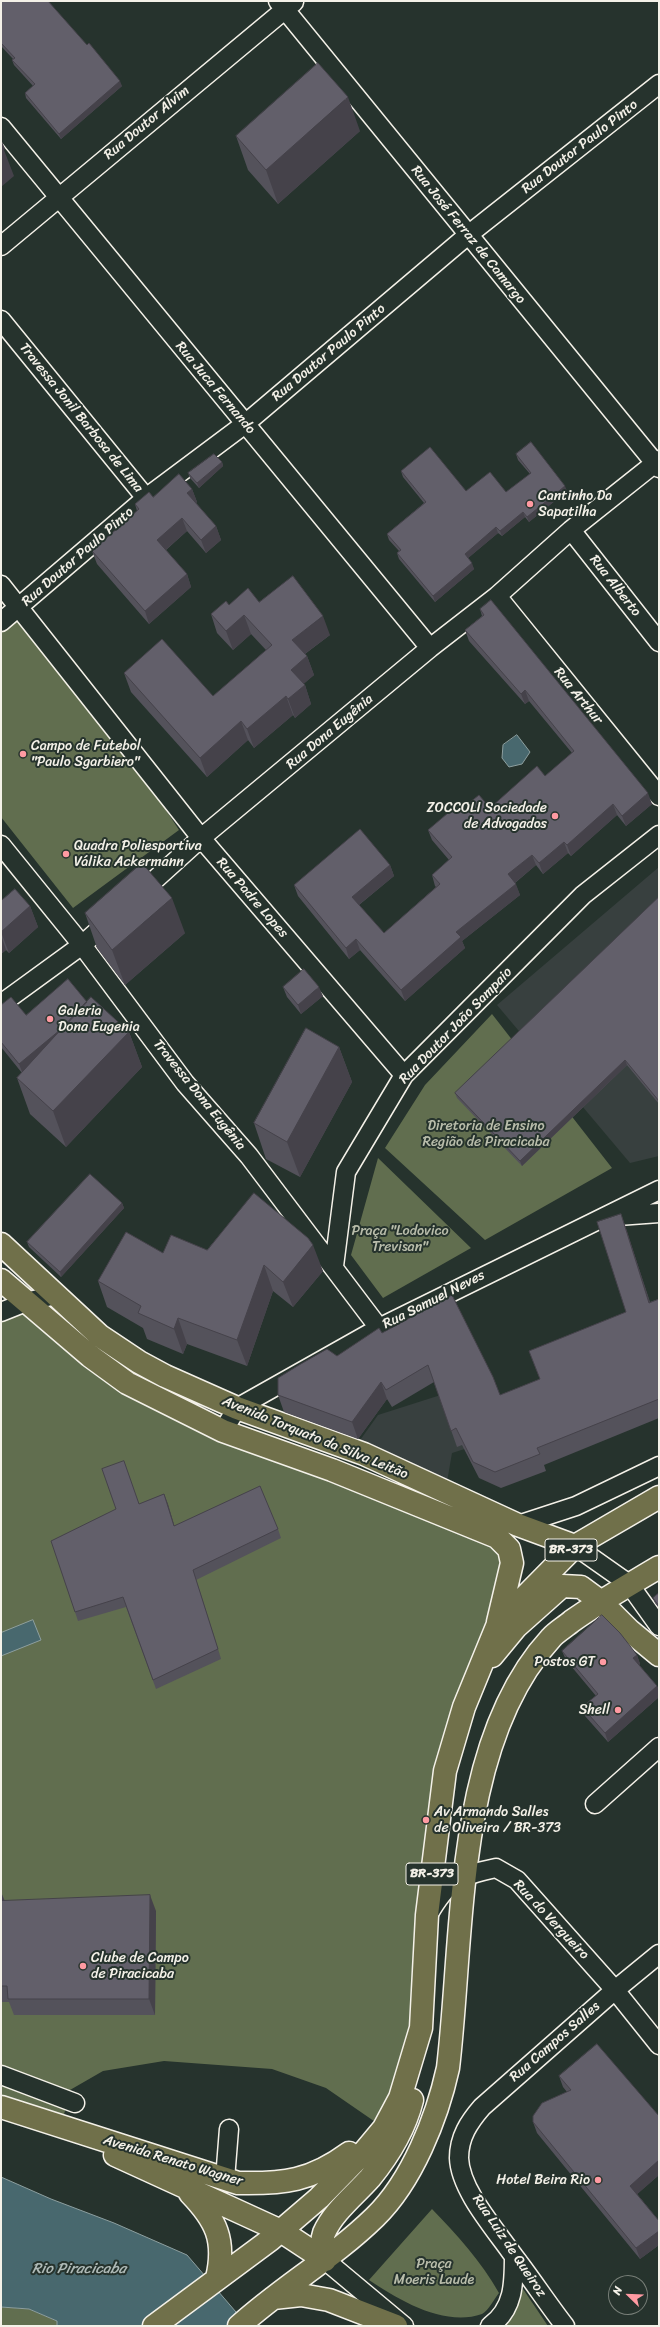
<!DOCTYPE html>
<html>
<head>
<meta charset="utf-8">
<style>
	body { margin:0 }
	#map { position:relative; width:660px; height:2327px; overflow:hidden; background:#26332d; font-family:Sriracha,sans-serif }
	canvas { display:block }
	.frame { position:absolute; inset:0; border:2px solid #f4f1e8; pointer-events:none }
	.north { position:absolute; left:608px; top:2275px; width:40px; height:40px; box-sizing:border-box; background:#26332d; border:1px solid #787f78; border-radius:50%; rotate:293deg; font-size:11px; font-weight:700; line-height:16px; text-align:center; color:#f4f1e8 }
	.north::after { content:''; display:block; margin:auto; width:14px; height:18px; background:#ff9aa2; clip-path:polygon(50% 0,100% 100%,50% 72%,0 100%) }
</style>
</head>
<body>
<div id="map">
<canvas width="660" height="2327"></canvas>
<div class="frame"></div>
<div class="north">N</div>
</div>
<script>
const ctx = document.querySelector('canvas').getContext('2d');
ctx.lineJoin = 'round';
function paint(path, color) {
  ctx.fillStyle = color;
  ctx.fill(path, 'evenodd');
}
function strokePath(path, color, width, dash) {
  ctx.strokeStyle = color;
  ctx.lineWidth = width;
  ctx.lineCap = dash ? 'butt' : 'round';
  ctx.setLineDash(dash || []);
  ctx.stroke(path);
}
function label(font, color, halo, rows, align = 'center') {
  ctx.font = font + ' Sriracha,sans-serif';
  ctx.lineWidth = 4;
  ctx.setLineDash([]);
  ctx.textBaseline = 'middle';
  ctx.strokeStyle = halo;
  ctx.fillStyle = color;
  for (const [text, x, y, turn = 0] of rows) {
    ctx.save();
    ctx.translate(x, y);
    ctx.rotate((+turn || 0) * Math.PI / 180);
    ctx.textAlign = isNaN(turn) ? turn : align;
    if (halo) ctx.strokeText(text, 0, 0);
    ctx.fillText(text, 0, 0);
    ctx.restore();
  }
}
const built = new Path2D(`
	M659,867V1156L630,1163L497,1005Z
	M472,1385L490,1441L452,1453L447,1482L358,1443L378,1415Z`);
const green = new Path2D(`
	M16,616L160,801L179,830L73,908L1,817V627Z
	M492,1014L612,1168L485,1240L385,1148L425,1085Z
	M378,1158L471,1248L383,1298L351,1255Z
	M26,1302L127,1383L509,1549L464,1707L421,2028L384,2128L326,2088L272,2069L164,2061L103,2071L70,2090L61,2127L1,2107V1312Z
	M432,2209C457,2235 481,2261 499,2293C494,2299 489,2310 482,2314C445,2327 400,2301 369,2280Z
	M523,2289L548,2326H505L511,2319Z
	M1,2307L29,2309L57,2321V2326H1Z`);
const water = new Path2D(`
	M517,735L530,752L522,764L509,767L502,758L503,745Z
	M33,1620L41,1640L1,1656V1633Z
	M1,2177L51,2199L114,2223L187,2255L248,2326H57V2321L29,2309L1,2307Z`);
const minor = new Path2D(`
	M278,1L659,468
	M1,127L430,648
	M1,246L294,2
	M1,320L146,498
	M571,530L659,642
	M1,585L201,838L404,1075
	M497,596L659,796
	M1,622L146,498L245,424L468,235L659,84
	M1,845L82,945L185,1083L249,1156L379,1328
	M138,895L201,838L430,648L497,596L571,530L659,460
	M1,1004L82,945L111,919
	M618,1216L659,1213
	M334,1266L346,1172L404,1075L583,895L659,835
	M1,1312L26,1302L55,1295
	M223,1431L237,1408L379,1328L659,1190
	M518,1525L576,1506L659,1466
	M575,1546L629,1584L659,1626
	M595,1804L659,1747
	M428,1915C448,1880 458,1876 496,1868L517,1880L615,1990L659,2045
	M1,2075L75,2103
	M225,2179L229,2129
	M325,2260L404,2326
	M490,2326C514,2309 514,2283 514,2256
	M565,2326C547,2303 531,2278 513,2255C495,2229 460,2190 459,2158C459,2137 469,2122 482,2107L615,1990L659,1954`);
const major = new Path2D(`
	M1,1244L100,1336L139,1362L165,1376L237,1408L364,1454L518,1525L575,1546
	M1,1280L90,1356L127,1383L223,1431L332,1470L497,1537L509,1549L512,1563L498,1622
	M492,1656L516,1627L562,1586L581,1587L600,1601L630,1631L659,1655
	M1,2107L238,2183C284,2184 311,2181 349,2153
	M115,2155L281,2231L325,2260
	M190,2193C216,2220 226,2240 217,2278
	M325,2260C323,2251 321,2241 324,2233C333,2212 355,2195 370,2178C388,2156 405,2128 412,2100
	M273,2298L301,2295L329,2300L396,2326
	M154,2326L270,2240L319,2198L364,2152L384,2128L400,2098L421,2028L427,1915L445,1771L464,1707L498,1624L575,1546L659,1497
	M239,2326C282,2287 333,2258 375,2217C412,2181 437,2118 448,2068C464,1935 454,1743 551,1638C556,1632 565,1627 572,1621C600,1601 629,1585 659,1567`);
const wall = new Path2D(`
	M1,1L122,86L61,139L26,98L25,93L33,86L14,65L12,60L13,59L1,46Z
	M360,131L278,204L248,170L236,136Z
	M516,454L567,491L529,522L525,517L502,536L498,533L468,558L474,569L435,602L399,559L397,553L399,551L389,540L387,534L424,503L403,477L401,471L466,491L506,492L530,474L518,460Z
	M222,462L223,466L199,488L190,478L188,473Z
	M192,489L197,502L196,503L216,526L221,540L206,553L187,531L166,550L187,574L191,587L149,624L97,564L92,551L137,511L135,504L153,497Z
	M259,602L330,635L305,654L307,656L314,675L303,684L305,685L311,704L295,718L293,715L254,748L248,740L207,777L131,692L124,673L213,696L266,650L251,634L233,650L217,633L211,614L229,605Z
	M480,609L652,804L626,826L617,815L571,856L568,853L543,874L536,865L515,883L520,895L462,941L465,948L405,1001L360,950L349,959L298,896L294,885L390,865L394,876L359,905L384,933L436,887L435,886L432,875L449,860L432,840L428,830L459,811L490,808L545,776L572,753L529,701L525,704L469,641L465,630L482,616Z
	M659,897V1104L627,1065L522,1166L457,1098L455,1093Z
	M1,901L30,906L38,927L9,953L6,950L1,954Z
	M85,913L185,933L125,985L97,948Z
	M283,987L323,996L301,1014L287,997Z
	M87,1002L129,1032L142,1067L66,1147L30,1114L17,1078L22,1073L1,1047V1005L26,1015Z
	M339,1047L352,1082L300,1177L266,1159L254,1123Z
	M122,1203L124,1208L61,1277L29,1247L27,1242Z
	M621,1214L650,1302L659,1299V1418L544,1465L546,1471L501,1488L479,1478L462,1445L457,1447L434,1382L392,1407L387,1399L358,1439L284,1412L278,1395L337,1356L382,1333L500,1395L540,1379L529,1351L626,1312Z
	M207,1250L323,1271L293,1307L273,1291L247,1366L187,1344L183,1354L147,1339L143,1328L107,1307L98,1281L163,1253Z
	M164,1494L174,1525L278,1529L281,1538L196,1580L221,1659L156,1689L126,1607L78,1621L75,1612L139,1504Z
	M659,1593V1608L655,1603L653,1598Z
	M562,1651L637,1655L640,1664L639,1665L657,1686L659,1690V1697L608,1742L585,1716L582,1707L596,1696L566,1660Z
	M1,1892L5,1901L156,1911L155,2015H14L9,2002H1Z
	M559,2076L659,2116V2175L637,2194L659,2221V2245L640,2259L537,2133L533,2122L567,2092L563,2087Z`);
const shadedWall = new Path2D(`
	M120,81L122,86L61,139L59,134Z
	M348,97L360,131L278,204L266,170Z
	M1,139L5,149L4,150L14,176L1,187Z
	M222,462L223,466L199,488L197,483Z
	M565,486L567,491L529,522L527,517Z
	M192,489L197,502L192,506L187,493Z
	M523,512L525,517L502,536L500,531Z
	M182,518L187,531L162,553L157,540Z
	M216,526L221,540L206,553L201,540Z
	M496,527L498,533L467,559L465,554Z
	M472,563L474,569L435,602L433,596Z
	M187,574L191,587L149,624L145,611Z
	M244,615L251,634L233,650L226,631Z
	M323,616L330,635L299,658L292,640Z
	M307,656L314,675L298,689L291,670Z
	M305,685L311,704L295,718L288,699Z
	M525,690L529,701L525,704L521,694Z
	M286,696L293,715L254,748L247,729Z
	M241,721L248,740L207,777L200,758Z
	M648,793L652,804L626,826L622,816Z
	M613,804L617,815L571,856L567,845Z
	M564,842L568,853L543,874L539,863Z
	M532,855L536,865L512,885L508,874Z
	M390,865L394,876L356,907L352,897Z
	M516,884L520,895L462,941L465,948L405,1001L401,990L456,932Z
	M172,898L185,933L125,985L112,950Z
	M30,906L38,927L9,953L1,932Z
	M1,935L6,950L1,954Z
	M356,939L360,950L349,959L346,948Z
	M319,987L323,996L301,1014L298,1005Z
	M90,1005L23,1074L19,1064Z
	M129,1032L142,1067L66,1147L53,1111Z
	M339,1047L352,1082L300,1177L287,1142Z
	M625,1060L627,1065L522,1166L520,1161Z
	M122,1203L124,1208L61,1277L60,1272Z
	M621,1214L627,1231L655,1319L649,1303Z
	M313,1245L323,1271L293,1307L283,1282Z
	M264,1265L273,1291L247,1366L237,1340Z
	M178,1318L187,1344L183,1354L174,1329Z
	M381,1382L387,1399L358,1439L352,1422Z
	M164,1494L168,1504L177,1535L174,1526Z
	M193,1570L196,1580L221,1659L218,1649Z
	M637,1655L640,1664L636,1667L633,1658Z
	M657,1686L659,1690V1697L608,1742L605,1733Z
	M1,1892L6,1905L1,1904Z
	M150,1895L156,1911L155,2015L149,1999Z
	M659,2160V2175L634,2197L630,2186Z
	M659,2231V2245L640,2259L636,2248Z`);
const building = new Path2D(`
	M1,1H48L87,45L89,43L120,81L59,134L25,93L35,84L12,60L15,58L1,43Z
	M318,63L348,97L266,170L236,136Z
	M531,442L565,486L527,517L523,512L500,531L496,527L465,554L472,563L433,596L397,553L401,550L387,534L426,502L401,471L430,447L466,491L490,472L506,492L531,473L516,454Z
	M214,454L222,462L197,483L188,473Z
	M179,474L192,489L187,493L216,526L201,540L182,518L157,540L187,574L145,611L92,551L139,509L135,504L149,492L153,497Z
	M293,576L323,616L292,640L307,656L291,670L305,685L288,699L286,696L247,729L241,721L200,758L124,673L162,639L213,696L272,645L244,615L226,631L211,614L226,601L229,605L248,588L259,602Z
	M491,600L648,793L622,816L613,804L567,845L564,842L539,863L532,855L508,874L516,884L456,932L461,937L401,990L356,939L346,948L294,885L360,829L390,865L352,897L384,933L440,884L432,875L452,857L428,830L455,807L459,811L479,795L490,808L537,766L545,776L574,751L525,690L521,694L465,630L484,615L480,609Z
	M142,863L172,898L112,950L85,913Z
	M15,889L30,906L1,932V901Z
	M659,897V1101L625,1060L520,1161L455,1093Z
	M304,969L319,987L298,1005L283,987Z
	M68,979L87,1002L66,1025L19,1064L1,1042V1005L11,997L26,1015Z
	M91,997L129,1032L53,1111L17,1078Z
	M306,1028L339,1047L287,1142L254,1123Z
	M90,1174L122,1203L60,1272L27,1242Z
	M254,1193L308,1238L313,1245L283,1282L264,1265L237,1340L178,1318L174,1329L138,1313L141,1306L98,1281L126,1232L163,1253L171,1235L207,1250Z
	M621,1214L649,1303L659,1299V1399L537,1448L540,1454L495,1472L473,1462L456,1428L451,1431L428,1365L386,1390L381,1382L352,1422L278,1395V1378L299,1365L327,1349L337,1356L379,1328L382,1333L452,1295L493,1377L500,1395L540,1379L529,1351L626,1312L597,1222Z
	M124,1461L139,1504L164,1494L174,1526L260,1486L278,1529L193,1570L218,1649L153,1680L123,1597L75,1612L51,1541L116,1509L102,1469Z
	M659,1593V1606L653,1598Z
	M602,1615L620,1633L637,1655L633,1658L657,1686L605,1733L582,1707L598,1694L562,1651Z
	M150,1895L149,1999H8L7,1986H1V1901Z
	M597,2044L659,2116V2160L630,2186L659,2221V2231L636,2248L533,2122V2116L542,2103L571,2090L559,2076Z`);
const markers = [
	[530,504,4,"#ff9aa2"],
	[23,754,4,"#ff9aa2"],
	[555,816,4,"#ff9aa2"],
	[66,854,4,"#ff9aa2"],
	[50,1019,4,"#ff9aa2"],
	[603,1662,4,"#ff9aa2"],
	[618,1710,4,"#ff9aa2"],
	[426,1820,4,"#ff9aa2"],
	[83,1966,4,"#ff9aa2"],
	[598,2180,4,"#ff9aa2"]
];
const shields = [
	[571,1550,52],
	[432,1874,52]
];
const shieldNames = [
	["BR-373",571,1550],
	["BR-373",432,1874]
];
const streetNames = [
	["Rua Doutor Alvim",147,123,-40],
	["Rua Doutor Paulo Pinto",580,147,-38],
	["Rua José Ferraz de Camargo",468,235,51],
	["Rua Doutor Paulo Pinto",329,353,-40],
	["Rua Juca Fernando",215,388,50],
	["Travessa Jonil Barbosa de Lima",81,418,51],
	["Rua Doutor Paulo Pinto",78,557,-41],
	["Rua Alberto",615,586,52],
	["Rua Arthur",578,696,51],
	["Rua Dona Eugênia",330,732,-40],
	["Rua Padre Lopes",252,898,49],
	["Rua Doutor João Sampaio",456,1026,-46],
	["Travessa Dona Eugênia",199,1095,51],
	["Rua Samuel Neves",434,1300,-27],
	["Avenida Torquato da Silva Leitão",315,1438,22],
	["Rua do Vergueiro",551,1920,47],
	["Rua Campos Salles",555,2042,-41],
	["Avenida Renato Wagner",173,2161,17],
	["Rua Luiz de Queiroz",509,2246,56]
];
const poiNames = [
	["Cantinho Da",538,496],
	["Sapatilha",538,512],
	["Campo de Futebol",31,746],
	["\"Paulo Sgarbiero\"",31,762],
	["ZOCCOLI Sociedade",547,808,"right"],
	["de Advogados",547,824,"right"],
	["Quadra Poliesportiva",74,846],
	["Válika Ackermann",74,862],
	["Galeria",58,1011],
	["Dona Eugenia",58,1027],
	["Postos GT",595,1662,"right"],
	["Shell",610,1710,"right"],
	["Av Armando Salles",434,1812],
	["de Oliveira / BR-373",434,1828],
	["Clube de Campo",91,1958],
	["de Piracicaba",91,1974],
	["Hotel Beira Rio",590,2180,"right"]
];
const parkNames = [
	["Diretoria de Ensino",486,1126],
	["Região de Piracicaba",486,1142],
	["Praça \"Lodovico",400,1231],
	["Trevisan\"",400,1247],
	["Praça",434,2264],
	["Moeris Laude",434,2280]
];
const waterNames = [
	["Rio Piracicaba",79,2269]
];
paint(built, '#38403f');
paint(green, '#616e4f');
paint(water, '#48686e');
strokePath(water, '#8d9f9f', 1);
strokePath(minor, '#f4f1e8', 21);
strokePath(major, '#f4f1e8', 25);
strokePath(minor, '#26332d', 18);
strokePath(major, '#70704a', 22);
paint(wall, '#54525b');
paint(shadedWall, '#45424a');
paint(building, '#625f6a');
strokePath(building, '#45424a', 1);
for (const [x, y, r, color] of markers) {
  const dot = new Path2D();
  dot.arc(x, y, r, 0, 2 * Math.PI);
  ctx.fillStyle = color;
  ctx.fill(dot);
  strokePath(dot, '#26332d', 1.5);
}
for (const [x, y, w] of shields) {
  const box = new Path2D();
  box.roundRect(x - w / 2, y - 11, w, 22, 3);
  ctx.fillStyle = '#26332d';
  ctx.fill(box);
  strokePath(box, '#f4f1e8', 1);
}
label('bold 13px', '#f4f1e8', null, shieldNames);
label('14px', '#f4f1e8', '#26332d', streetNames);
label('14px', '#f4f1e8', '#26332d', poiNames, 'left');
label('14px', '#b9bdab', '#26332d', parkNames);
label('italic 15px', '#afbab7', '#26332d', waterNames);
</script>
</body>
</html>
